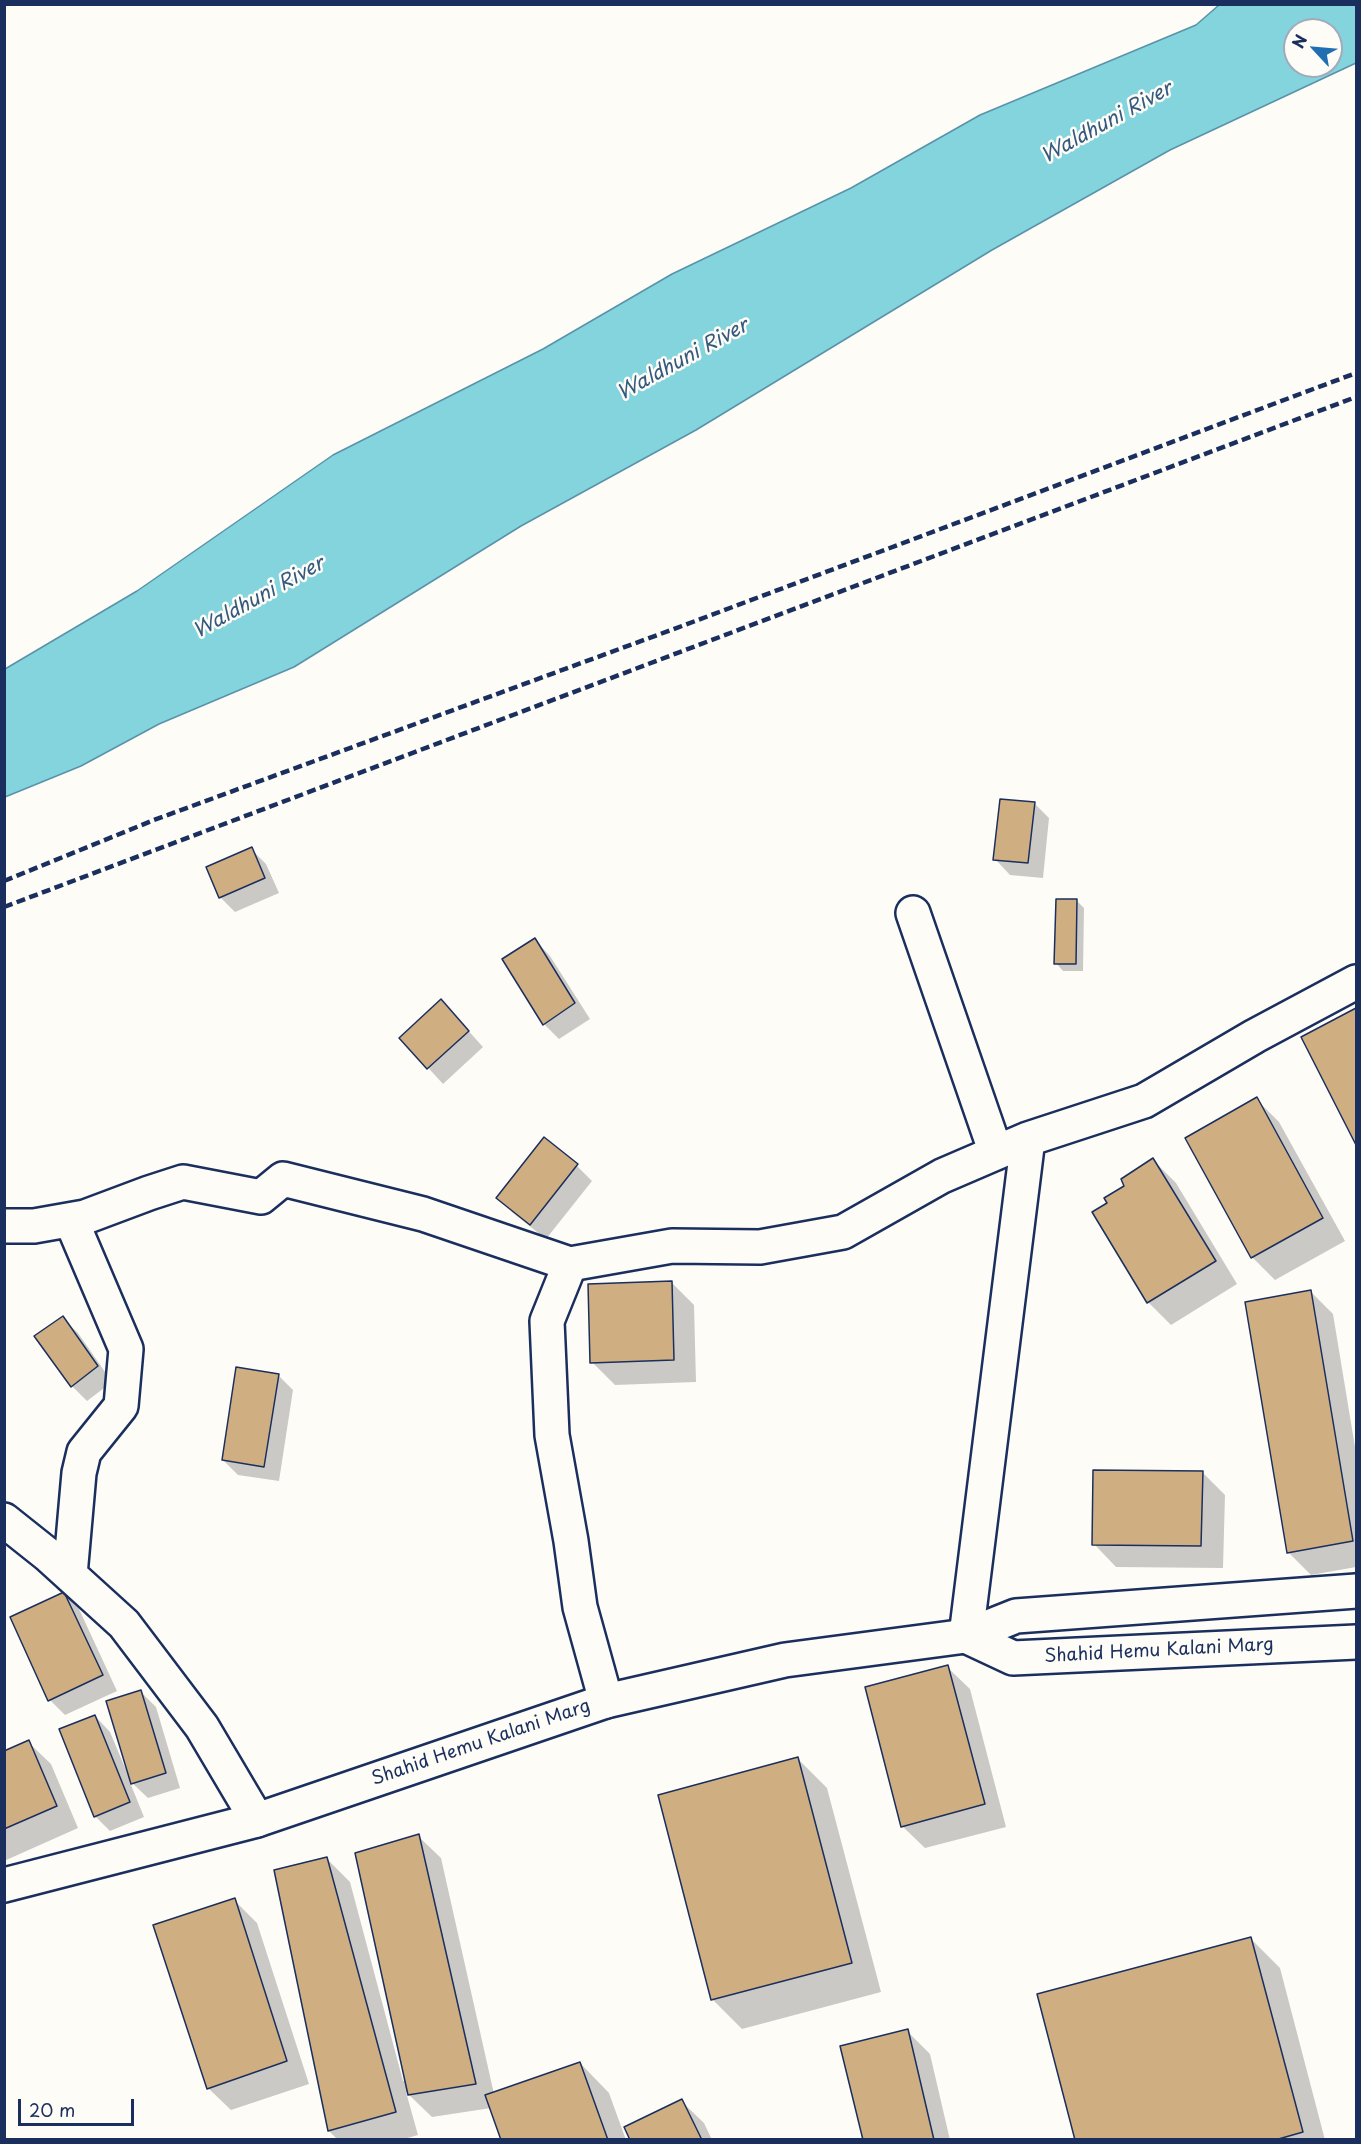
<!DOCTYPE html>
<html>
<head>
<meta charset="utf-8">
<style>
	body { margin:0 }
	#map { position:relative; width:1361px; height:2144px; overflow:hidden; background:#fdfcf7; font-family:"Playpen Sans",sans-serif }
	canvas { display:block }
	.frame { position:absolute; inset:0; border:6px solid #1b2f5e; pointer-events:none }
	.north { position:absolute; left:1283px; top:18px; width:60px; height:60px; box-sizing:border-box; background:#fdfcf7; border:2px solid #a3aaba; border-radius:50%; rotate:296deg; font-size:16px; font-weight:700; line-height:24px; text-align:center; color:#1b2f5e }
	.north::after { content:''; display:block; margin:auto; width:21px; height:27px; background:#1f6fb2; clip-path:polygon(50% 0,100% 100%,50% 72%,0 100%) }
	.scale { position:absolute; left:18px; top:2099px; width:116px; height:27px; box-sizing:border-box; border:3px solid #1b2f5e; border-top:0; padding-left:8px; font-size:18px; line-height:21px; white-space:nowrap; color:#1b2f5e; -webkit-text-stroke:4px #fdfcf7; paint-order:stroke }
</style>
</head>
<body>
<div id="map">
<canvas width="1361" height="2144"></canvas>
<div class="frame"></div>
<div class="north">N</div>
<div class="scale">20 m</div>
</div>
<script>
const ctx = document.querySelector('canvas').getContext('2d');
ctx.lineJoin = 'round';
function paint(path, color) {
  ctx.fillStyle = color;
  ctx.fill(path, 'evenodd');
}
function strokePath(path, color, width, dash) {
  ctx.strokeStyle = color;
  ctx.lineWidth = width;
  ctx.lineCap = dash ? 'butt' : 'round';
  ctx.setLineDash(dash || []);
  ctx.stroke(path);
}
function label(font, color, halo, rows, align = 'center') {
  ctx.font = font + ' "Playpen Sans",sans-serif';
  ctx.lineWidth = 5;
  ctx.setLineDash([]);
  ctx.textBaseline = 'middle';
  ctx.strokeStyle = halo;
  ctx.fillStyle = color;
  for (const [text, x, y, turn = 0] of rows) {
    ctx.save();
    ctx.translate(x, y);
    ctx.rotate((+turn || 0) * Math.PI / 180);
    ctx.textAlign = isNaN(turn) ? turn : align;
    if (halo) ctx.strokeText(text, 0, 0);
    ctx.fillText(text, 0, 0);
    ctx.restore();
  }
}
const water = new Path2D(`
	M1219,5H1356V63L1170,150L992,250L696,430L521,526L294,667L159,724L81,766L5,797V669L137,591L333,455L543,349L672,274L851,188L980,115L1196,25ZM1295,30H1331V66H1295Z`);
const shadow = new Path2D(`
	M1034,803L1049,818L1043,878L1010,875L995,859Z
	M251,849L266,864L279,893L235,912L220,897Z
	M1077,901L1084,908L1083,971H1063L1056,963Z
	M535,940L550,956L590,1019L559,1039L544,1024Z
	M1356,1009V1142L1303,1037Z
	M456,1017L483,1047L443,1084L401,1038Z
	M1256,1099L1279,1122L1345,1241L1275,1280L1252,1257L1187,1138Z
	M1153,1160L1176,1183L1237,1284L1171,1325L1148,1302L1110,1203Z
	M577,1166L592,1181L546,1239L513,1213L498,1198Z
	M671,1282L694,1305L696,1382L615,1385L592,1362Z
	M1311,1292L1333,1314L1356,1453V1567L1311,1575L1288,1552Z
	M62,1318L78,1333L112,1382L87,1401L72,1386Z
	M278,1375L293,1390L279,1481L238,1475L223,1460Z
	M1202,1472L1225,1495L1223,1568L1116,1567L1094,1544Z
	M64,1594L79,1609L117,1691L65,1715L50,1700Z
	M947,1667L970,1689L1006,1827L925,1848L902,1826Z
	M141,1692L156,1707L180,1788L148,1798L129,1780L144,1817L110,1831L95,1816V1716L110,1732L128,1775H130Z
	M28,1742L51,1764L78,1828L4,1861V1752Z
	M798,1759L827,1788L881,1992L742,2029L713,2000L659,1796Z
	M418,1836L441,1858L494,2094L580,2063L609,2093L626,2140H502L491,2108L432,2117L406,2092L418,2135L401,2140H338L329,2131L327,1859L350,1882L403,2081H406Z
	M234,1900L257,1923L309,2084L231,2110L208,2088Z
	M1251,1939L1280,1968L1325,2140H1077Z
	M907,2031L930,2054L950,2140H864Z
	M681,2101L704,2123L712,2140H632Z`);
const building = new Path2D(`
	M1000,799L1035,802L1028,863L993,860Z
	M252,847L265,878L219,898L206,867Z
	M1056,899H1077L1076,964H1054Z
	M535,938L575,1003L543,1025L502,959Z
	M441,999L469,1031L427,1069L399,1038Z
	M1356,1008V1145L1301,1037Z
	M1257,1097L1323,1218L1251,1258L1185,1138Z
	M544,1137L578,1164L530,1225L496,1198Z
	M1153,1158L1216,1261L1147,1303L1092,1212L1107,1203L1104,1198L1124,1186L1121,1179Z
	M672,1281L674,1360L590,1363L588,1284Z
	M1311,1290L1353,1541L1287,1553L1245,1302Z
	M63,1316L98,1366L71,1387L34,1336Z
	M236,1367L279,1374L264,1467L222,1460Z
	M1093,1470L1203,1471L1201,1546L1092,1545Z
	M64,1592L103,1675L48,1701L10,1617Z
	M948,1665L985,1804L901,1827L865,1687Z
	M141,1690L166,1773L131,1784L106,1701Z
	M95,1715L130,1802L94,1817L59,1729Z
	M29,1740L57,1806L4,1829V1751Z
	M798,1757L852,1963L711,2000L658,1795Z
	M419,1834L476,2084L408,2095L355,1853Z
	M327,1857L396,2112L328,2131L274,1870Z
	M235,1898L287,2061L207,2089L153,1925Z
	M1251,1937L1303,2132L1275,2140H1075L1037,1994Z
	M908,2029L934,2140H863L840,2046Z
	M580,2062L608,2140H501L485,2095Z
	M682,2099L702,2140H630L624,2127Z`);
const minor = new Path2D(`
	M913,913L996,1153
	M4,1226H34L85,1217L149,1193L183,1182L261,1197L283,1179L423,1214L570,1264
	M4,1520L48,1555L124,1624L202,1727L257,1820
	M70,1575L79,1473L84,1452L121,1406L126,1349L71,1220
	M966,1636L1028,1139
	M606,1701L580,1607L571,1541L552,1435L547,1321L570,1264L672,1246L760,1247L843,1232L942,1176L1028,1139L1144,1101L1255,1036L1356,982`);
const major = new Path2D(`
	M966,1636L1013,1658L1356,1642
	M4,1885L257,1820L606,1701L785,1660L966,1636L1016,1616L1356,1591`);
const rail = new Path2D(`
	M4,881L154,820L682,626L1356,373
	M4,907L1356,397`);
const streetNames = [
	["Shahid Hemu Kalani Marg",1159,1651,-3],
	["Shahid Hemu Kalani Marg",481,1743,-19]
];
const waterNames = [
	["Waldhuni River",1107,123,-29],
	["Waldhuni River",683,360,-29],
	["Waldhuni River",259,598,-29]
];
paint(water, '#83d4dc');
strokePath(water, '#5992aa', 1.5);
paint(shadow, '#0003');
paint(building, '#cfaf82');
strokePath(building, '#1b2f5e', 1.5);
strokePath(minor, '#1b2f5e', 38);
strokePath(major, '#1b2f5e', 38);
strokePath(minor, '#fdfcf7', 33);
strokePath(major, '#fdfcf7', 33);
strokePath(rail, '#1b2f5e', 4.5, [9, 4.5]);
label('18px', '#1b2f5e', '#fdfcf7', streetNames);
label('italic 20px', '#35587e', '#fdfcf7', waterNames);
</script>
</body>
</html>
